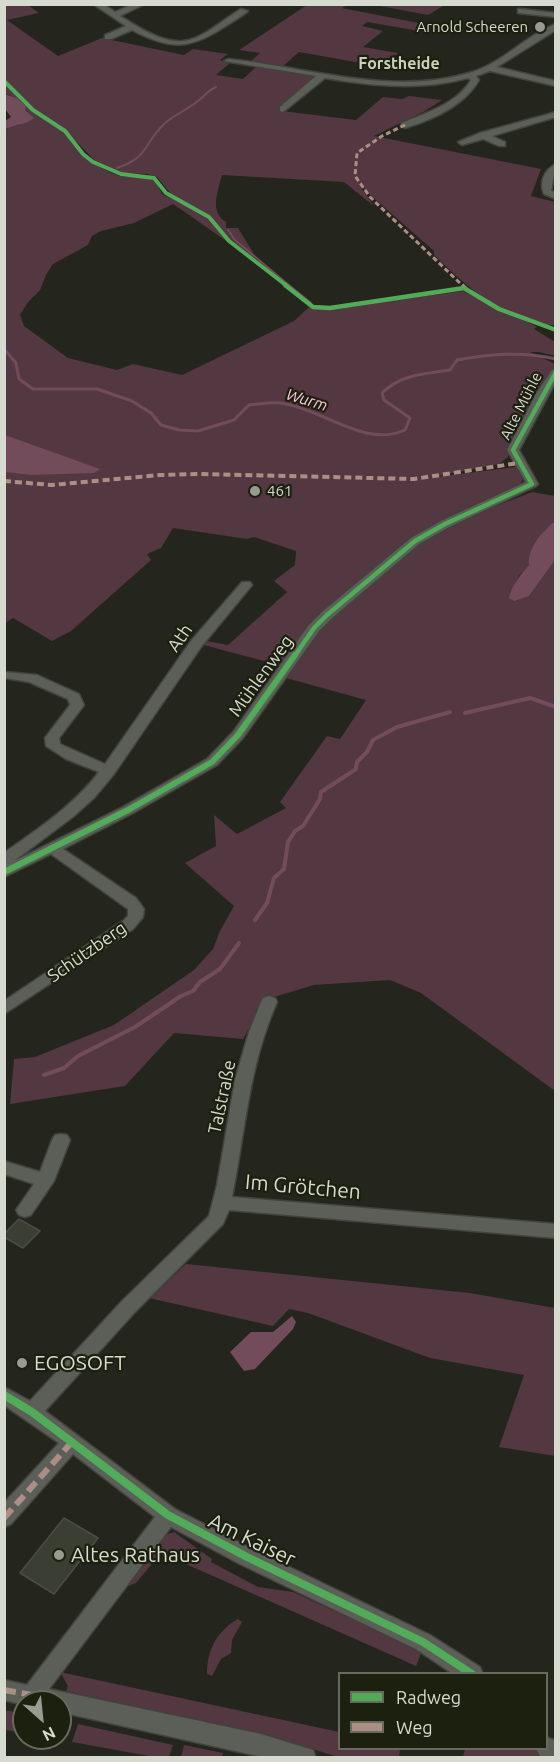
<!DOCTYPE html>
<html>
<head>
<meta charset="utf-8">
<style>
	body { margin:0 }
	#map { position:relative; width:560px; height:1762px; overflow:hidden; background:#24261d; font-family:Ubuntu,sans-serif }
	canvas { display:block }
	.frame { position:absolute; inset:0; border:6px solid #d7dacf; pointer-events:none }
	.legend { position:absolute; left:338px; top:1672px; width:210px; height:78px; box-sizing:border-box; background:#1c200f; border:2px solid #676a5c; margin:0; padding:8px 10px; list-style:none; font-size:18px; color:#d7dacf }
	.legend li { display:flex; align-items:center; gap:12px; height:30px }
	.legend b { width:30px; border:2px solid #676a5c }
	.north { position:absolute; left:12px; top:1690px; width:60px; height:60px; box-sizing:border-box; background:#1c200f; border:2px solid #676a5c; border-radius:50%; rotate:153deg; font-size:16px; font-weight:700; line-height:24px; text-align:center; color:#d7dacf }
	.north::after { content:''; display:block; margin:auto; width:21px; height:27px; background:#989b91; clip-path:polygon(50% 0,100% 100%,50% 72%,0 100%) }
</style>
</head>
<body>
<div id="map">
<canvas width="560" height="1762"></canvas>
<div class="frame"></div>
<ul class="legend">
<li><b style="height:8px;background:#51ab58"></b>Radweg</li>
<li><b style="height:8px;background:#ac8f84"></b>Weg</li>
</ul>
<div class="north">N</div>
</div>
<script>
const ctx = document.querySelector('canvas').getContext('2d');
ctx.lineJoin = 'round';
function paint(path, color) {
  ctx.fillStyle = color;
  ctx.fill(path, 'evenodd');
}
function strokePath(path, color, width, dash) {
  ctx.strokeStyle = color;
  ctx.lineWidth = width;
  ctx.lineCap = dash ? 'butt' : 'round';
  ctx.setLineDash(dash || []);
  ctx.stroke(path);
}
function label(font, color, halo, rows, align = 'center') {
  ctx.font = font + ' Ubuntu,sans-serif';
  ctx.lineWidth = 4.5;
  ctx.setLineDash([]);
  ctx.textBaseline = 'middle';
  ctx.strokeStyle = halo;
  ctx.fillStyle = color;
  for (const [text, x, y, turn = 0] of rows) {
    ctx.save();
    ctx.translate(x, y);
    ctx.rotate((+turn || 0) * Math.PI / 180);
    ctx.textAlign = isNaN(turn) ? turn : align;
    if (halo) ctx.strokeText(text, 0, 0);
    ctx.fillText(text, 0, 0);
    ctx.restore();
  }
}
const green = new Path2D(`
	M5,5H28L39,13L7,20L58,56L102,38L184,55L193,49L228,54L220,60L230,63L216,75L243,79L258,65L259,62H250L260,53L239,50L307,5H347L342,8L444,28L436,34L367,22L362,26L383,31L363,47L398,53L383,67L299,52L281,68L318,75L282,111L356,120L383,97L402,99L409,96L442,100L425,111L374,136L541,169L531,196L555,202V325C510,327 464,284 434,255V251L359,185L374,206L344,182L222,175C218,191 209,212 226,222V228H238L257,259C227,244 202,223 173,204L134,223L101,231L92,236L88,245L53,264L46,275L40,290L28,302L20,315L24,326L68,358L117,370L133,364L182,375L294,321L309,307L325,309L463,291L534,325L537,327L534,329L555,342V356L539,352H530L555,364V384C538,402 507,431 508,457L499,464L428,478L516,467L523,478L519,487L428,529L402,545L316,617L279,665L204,645L207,641L228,645L287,592L274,581L295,565L296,551L254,537L247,539L173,528L161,548L147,554L151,560L71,631L52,641L13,618L5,623V129L19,125L32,116L25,110L26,105L17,98L5,94ZM65,133H68L96,162L120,173L147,174L157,177L176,200L163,195L153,178C142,175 129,178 120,176C98,169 78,154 65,133Z
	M375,5H445L428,15Z
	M532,492L555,496V521L545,530L529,565L519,576L510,593L529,596L555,560V1091L421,993L390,980L314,985L274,997L267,996L243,1039L174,1033L125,1086L10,1104L14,1059L35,1057L114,1025L194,970L213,949L220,931L234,906L185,863L216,846L214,815L237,834L286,808L280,802L327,736L340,739L366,700L286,678L319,628L422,541L465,518Z
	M186,1264L470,1293L555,1308V1456L499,1447L524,1375L430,1358L308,1313L289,1309L273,1326L149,1298Z
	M174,1532L212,1559L211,1562L258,1587L293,1592L422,1651L416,1666L161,1553L136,1583L128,1586L127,1584L165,1535Z
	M238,1619L242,1622L232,1640L231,1653L221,1659L212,1676L207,1674C207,1650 217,1631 238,1619Z
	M60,1672L339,1732L340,1748L400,1749L399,1757H338L309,1748L66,1691L68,1686Z
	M4,1710L24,1714V1733L5,1730Z
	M78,1724L173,1745L169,1757L160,1758L72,1742Z
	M184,1745L223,1753L222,1757H181Z
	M534,1748L541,1757H463L465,1749Z`);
const water = new Path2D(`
	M4,94L17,98L26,106L25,110L34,118L28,122L5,129V121L11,117L5,109Z
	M4,435H5L100,469L94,473L31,475L5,472Z
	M555,521V560L529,596L514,601L509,598C511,586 521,574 529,565C527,548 543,531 555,521Z
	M292,1316L296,1322L293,1329L255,1369L244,1371L230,1352L251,1332H273Z`);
const streamFar2 = new Path2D(`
	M117,168C149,157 143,145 163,125C173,115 187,110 198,101C205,96 208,90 216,87
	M228,230L235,240L290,286`);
const streamFar1 = new Path2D(`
	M288,285L310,303
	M4,349L16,363L19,379L33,389H97L132,401L151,413L161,425L179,430L198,431L234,420L249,405C261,404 274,401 286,404C325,411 366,448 405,430L410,418L384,400L382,393C401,374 425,374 450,370L457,360C490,354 523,351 556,359`);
const stream = new Path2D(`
	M465,713L530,698L556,707
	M255,920L267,903L274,878L284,869L288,842L295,831L303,826L320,799L321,792L356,769L357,762L367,752L373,740L397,727L450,712
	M44,1075L64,1068L78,1056L135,1027L181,996L193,991L200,982L220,969L239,943`);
const building = new Path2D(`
	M19,1219L40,1231L23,1248L4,1237V1234Z
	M64,1518L98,1538L54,1594L20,1573Z`);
const minor = new Path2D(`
	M93,4H103L115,12L133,4H145L120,16C138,27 166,46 189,40C207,35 224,19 241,9L248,11C241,17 232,22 224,27C189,50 170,50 132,30L111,39H105V35L126,26Z
	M521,9L556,13V17L518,13V9Z
	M556,24V30L497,67L556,81V86L490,71L476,76L479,80C465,105 432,120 405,128L401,125L402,123C425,113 457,104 471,80L468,78C420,91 373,86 325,78L283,112L280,111V107L316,76L224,61L228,59C308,67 393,97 472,72C504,62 526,35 556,24Z
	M556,112V117L492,136L505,142V146H499L483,139L462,145L458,142L480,133Z
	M556,164L551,191L556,192V199L544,194C539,182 544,170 556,164Z
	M556,369V381L519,450L538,484L536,486L449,527L419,544L332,618L319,631L243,738L217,765L133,813L63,849L136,898L144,909L143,917L133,929L4,1014V1001L123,921L128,916V909L51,854L4,877V853C39,828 73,806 99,772L66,759L46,746L45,738L70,705L68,699L29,682L5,678V672L37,675L79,694L84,705L59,738L60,744L105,764L191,641L242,582H250L252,585L201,647L114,774L94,798L74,816L14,861L123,807L207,759L233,732L309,625L322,612L411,538L441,521L526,482L507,450L536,394L552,370Z
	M269,996L275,998L277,1002C248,1069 246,1127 232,1197L556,1224V1238L229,1210L223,1224L136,1311L45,1411L175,1509L254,1550L430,1635L480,1667L483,1674H453L416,1649L240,1564L171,1527L49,1689L261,1734L313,1750L316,1758H267L60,1712V1702H24V1705L4,1700V1680L27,1685L155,1517L73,1454L11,1524L4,1527V1503L59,1443L4,1405V1387L30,1401L122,1301L209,1216L217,1185L235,1080L249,1032L261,1002L263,998Z
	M61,1134L67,1135L70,1140L54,1181L31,1215L25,1217L19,1215L16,1210L34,1184L4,1174V1161L40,1172L52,1140L55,1135Z
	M546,1737L556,1741V1758H541L536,1748H546Z`);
const quietFar2 = new Path2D(`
	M405,125L382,136L357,153L355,176L370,197L463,286`);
const quietFar1 = new Path2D(`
	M462,285L467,290
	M4,481L52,485L160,475L201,474L414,479L518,463`);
const quiet = new Path2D(`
	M4,1518L71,1443
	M4,1690L32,1695`);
const cyclewayFar3 = new Path2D(`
	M4,81L33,110L65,131L83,154L93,162L121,174L154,178L166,193L209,217L229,241L287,286`);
const cyclewayFar2 = new Path2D(`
	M285,285L313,307L330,308L464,288L499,309L556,330
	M294,657L314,628L327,615L415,541L445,524L532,484L513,450L556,372`);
const cyclewayFar1 = new Path2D(`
	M4,872L128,810L212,762L238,735L295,655`);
const cycleway = new Path2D(`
	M4,1395L32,1412L168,1515L247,1557L423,1642L472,1674`);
const markers = [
	[540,27,6,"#989b91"],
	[255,491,6,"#989b91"],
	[22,1363,6,"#989b91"],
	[59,1555,6,"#989b91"]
];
const farPoinames = [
	["Arnold Scheeren",528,27],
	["461",267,491,"left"]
];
const farStreetnames = [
	["Alte Mühle",521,406,-63]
];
const farNeighbourhoodnames = [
	["Forstheide",399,64]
];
const farWaternames = [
	["Wurm",307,400,17]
];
const streetNames = [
	["Ath",180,638,-55],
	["Mühlenweg",261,676,-54],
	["Schützberg",87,952,-35],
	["Talstraße",222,1097,-78]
];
const nearStreetnames = [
	["Im Grötchen",303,1187,5],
	["Am Kaiser",252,1540,26]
];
const nearPoinames = [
	["EGOSOFT",34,1363],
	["Altes Rathaus",71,1555]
];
paint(green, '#533741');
paint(water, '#724c5b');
strokePath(streamFar2, '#724c5b', 2);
strokePath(streamFar1, '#724c5b', 3);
strokePath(stream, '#724c5b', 4);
paint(building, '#3b3e32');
strokePath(building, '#4b4d44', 1.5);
strokePath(minor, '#41433c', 3);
paint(minor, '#5c5f58');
strokePath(quietFar2, '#ac8f84', 3, [5, 3]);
strokePath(quietFar1, '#ac8f84', 4, [7, 4]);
strokePath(quiet, '#ac8f84', 6, [12, 6]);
strokePath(cyclewayFar3, '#51ab58', 4);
strokePath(cyclewayFar2, '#51ab58', 4.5);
strokePath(cyclewayFar1, '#51ab58', 6);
strokePath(cycleway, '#51ab58', 8);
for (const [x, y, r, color] of markers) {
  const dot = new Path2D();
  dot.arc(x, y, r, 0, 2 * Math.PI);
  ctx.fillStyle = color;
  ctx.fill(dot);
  strokePath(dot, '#1c200f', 2);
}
label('15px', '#d7dacf', '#1c200f', farPoinames, 'right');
label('15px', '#d7dacf', '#1c200f', farStreetnames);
label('bold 16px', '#cad1bb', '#1c200f', farNeighbourhoodnames);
label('italic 16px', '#ffc4db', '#1c200f', farWaternames);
label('18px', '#d7dacf', '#1c200f', streetNames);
label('21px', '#d7dacf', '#1c200f', nearStreetnames);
label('21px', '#d7dacf', '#1c200f', nearPoinames, 'left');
</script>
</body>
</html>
